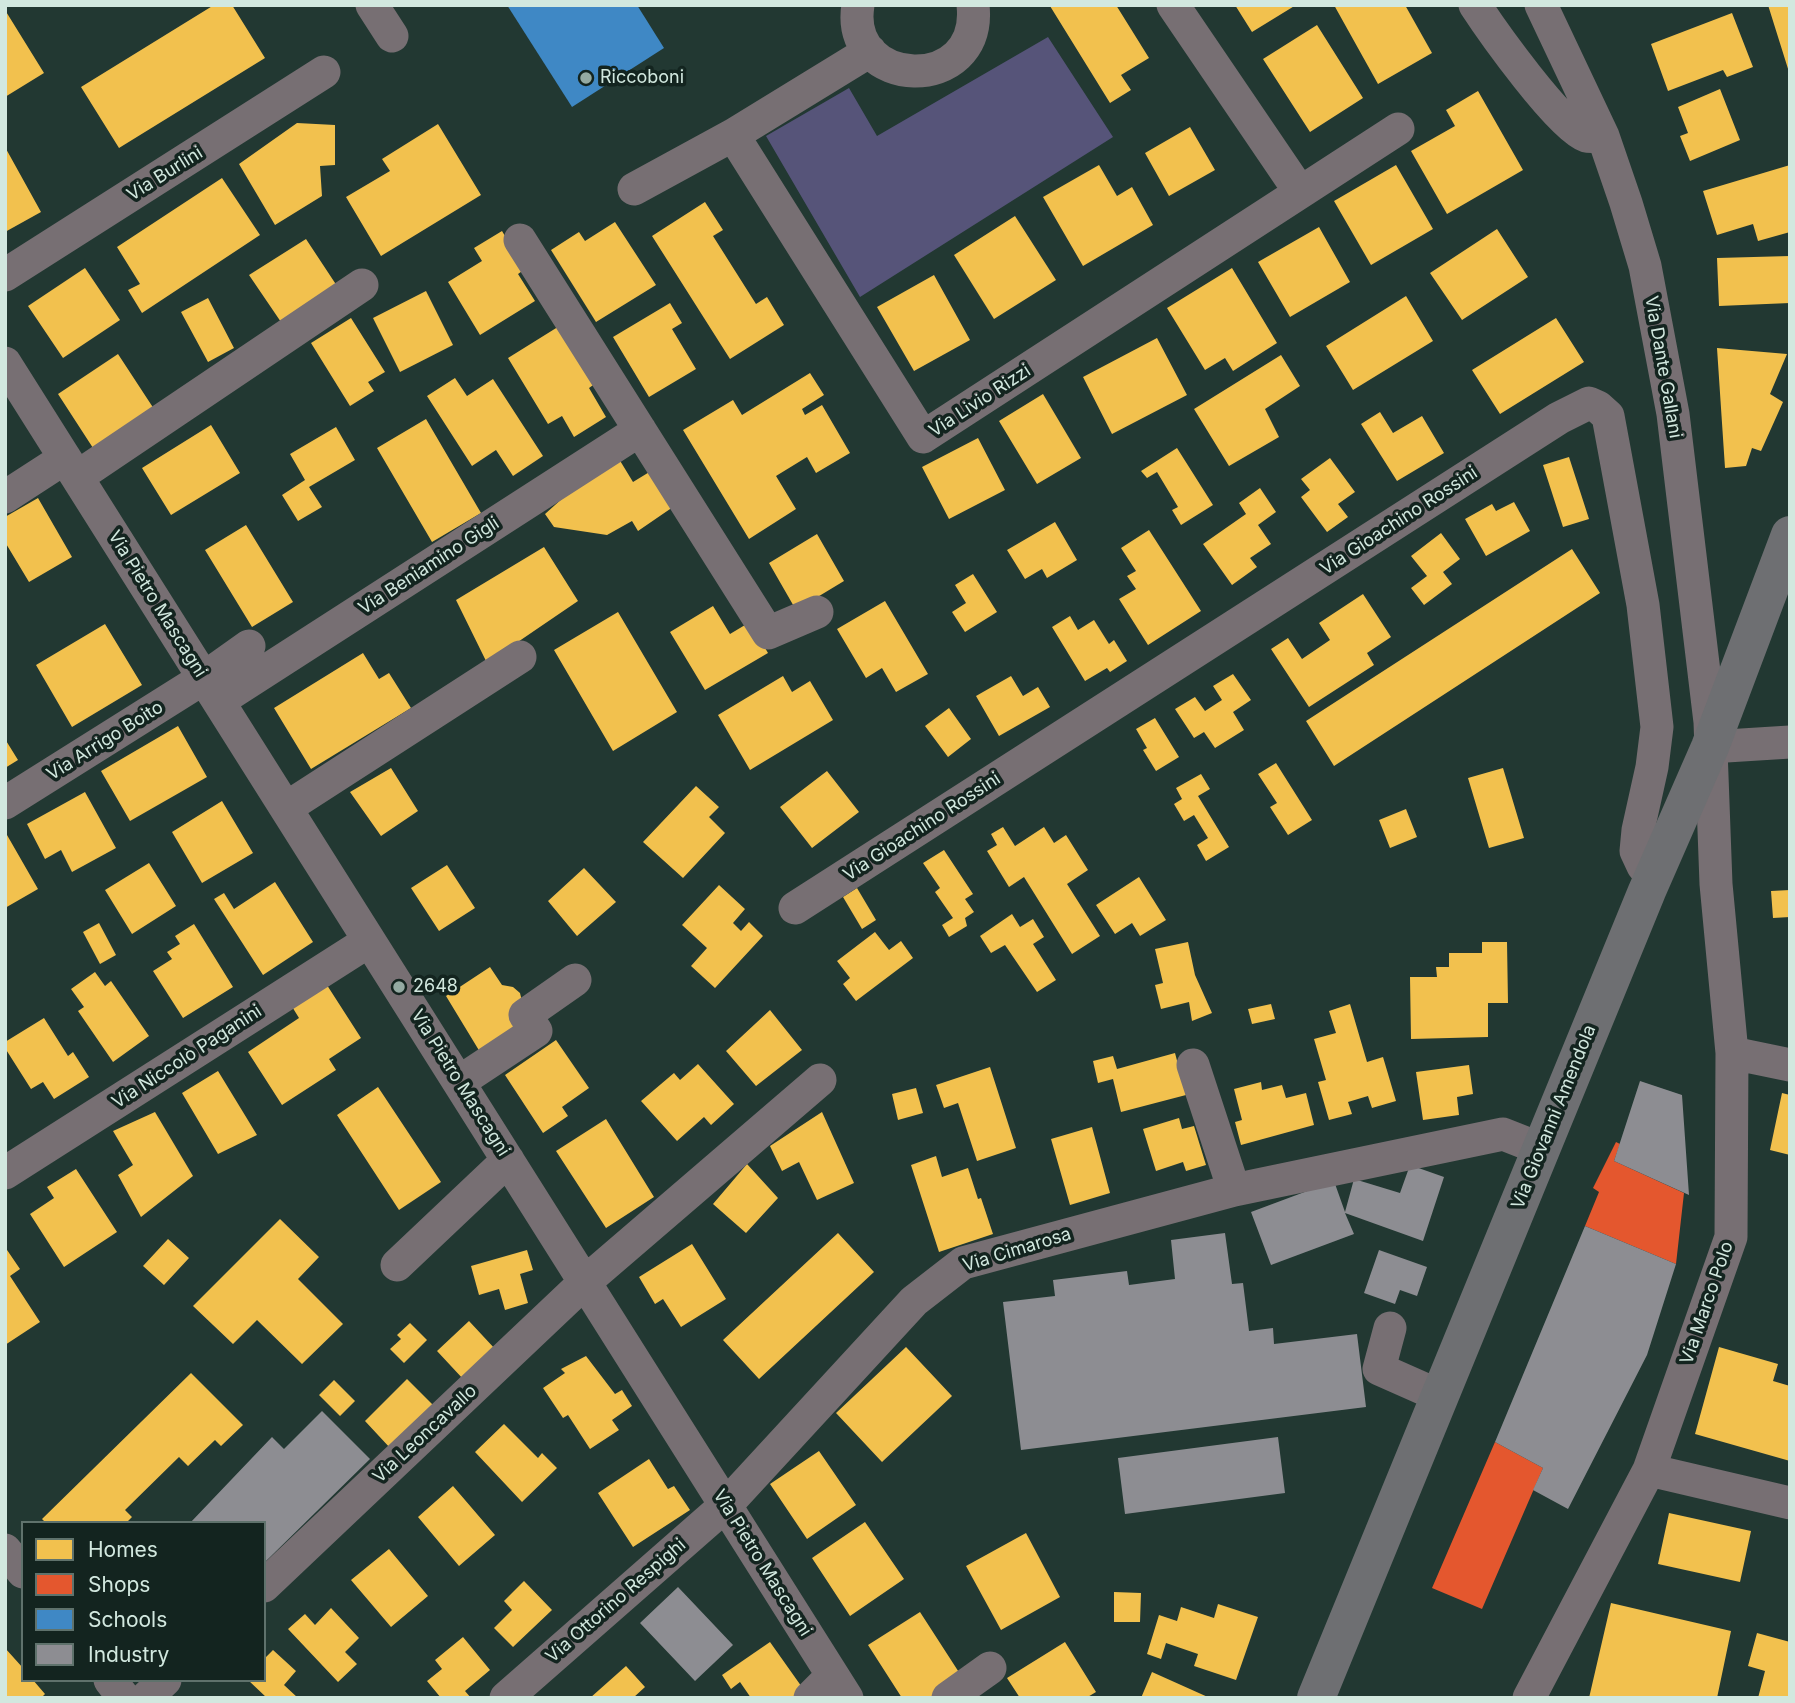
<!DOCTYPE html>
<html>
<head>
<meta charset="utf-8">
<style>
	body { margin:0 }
	#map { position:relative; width:1795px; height:1703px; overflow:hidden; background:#223832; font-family:Inter,sans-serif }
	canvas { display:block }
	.frame { position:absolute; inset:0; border:7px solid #d2e8df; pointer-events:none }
	.legend { position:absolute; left:21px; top:1521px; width:245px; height:161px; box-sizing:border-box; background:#13241f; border:2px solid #5f726c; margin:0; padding:9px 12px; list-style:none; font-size:21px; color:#d2e8df }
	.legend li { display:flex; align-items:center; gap:14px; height:35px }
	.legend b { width:35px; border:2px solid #5f726c }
</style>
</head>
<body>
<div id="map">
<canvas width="1795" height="1703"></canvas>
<div class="frame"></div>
<ul class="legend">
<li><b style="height:19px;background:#f2c14e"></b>Homes</li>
<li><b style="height:19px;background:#e4572e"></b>Shops</li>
<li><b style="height:19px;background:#3f88c5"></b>Schools</li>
<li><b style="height:19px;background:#8d8d92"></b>Industry</li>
</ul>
</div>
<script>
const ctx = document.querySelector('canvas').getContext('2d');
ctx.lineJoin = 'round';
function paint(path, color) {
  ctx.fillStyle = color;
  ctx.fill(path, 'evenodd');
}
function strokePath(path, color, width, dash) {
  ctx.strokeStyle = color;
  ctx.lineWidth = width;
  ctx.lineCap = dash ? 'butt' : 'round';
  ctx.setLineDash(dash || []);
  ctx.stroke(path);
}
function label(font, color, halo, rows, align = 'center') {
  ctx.font = font + ' Inter,sans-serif';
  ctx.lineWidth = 7;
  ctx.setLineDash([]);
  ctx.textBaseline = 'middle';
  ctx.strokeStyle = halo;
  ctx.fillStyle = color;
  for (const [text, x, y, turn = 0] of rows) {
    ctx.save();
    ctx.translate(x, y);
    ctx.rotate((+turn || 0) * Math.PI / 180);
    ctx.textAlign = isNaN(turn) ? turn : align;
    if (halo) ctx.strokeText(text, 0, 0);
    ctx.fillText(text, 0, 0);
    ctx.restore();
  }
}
const green = new Path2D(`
	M1048,37L1113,137L860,297L766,136L849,88L877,136Z`);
const homes = new Path2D(`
	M214,5H232L265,58L119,148L81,87Z
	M1052,5H1116L1149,58L1121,75L1131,90L1110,103L1050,6Z
	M1235,5H1296L1252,32Z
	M1334,5H1405L1432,53L1378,84Z
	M1768,5H1790V72H1789Z
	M5,10L44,73L5,97Z
	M1732,13L1753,67L1727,77L1723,70L1668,91L1651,44Z
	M1317,25L1363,98L1310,132L1263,59Z
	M1720,89L1740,140L1690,161L1680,136L1688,133L1678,107Z
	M1478,91L1523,170L1447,214L1411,151L1455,126L1446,110Z
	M297,123L335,125V165L320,166L322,196L275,225L239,164Z
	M438,124L481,195L381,256L346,197L390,171L382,159Z
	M1190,127L1215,170L1169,196L1145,153Z
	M5,147L41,212L5,232Z
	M1099,165L1117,196L1132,187L1153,225L1083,266L1043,197Z
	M1396,165L1433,229L1371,265L1334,201Z
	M1790,165V232L1758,241L1753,224L1717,235L1703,191Z
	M222,178L260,235L142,313L128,290L140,284L117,247Z
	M705,202L723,230L713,236L756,304L767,297L784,325L730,359L652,236Z
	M1015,216L1056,280L994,319L954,255Z
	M615,222L656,285L596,322L551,250L579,232L585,241Z
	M1319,227L1350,282L1290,317L1258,262Z
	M1497,229L1528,277L1462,320L1430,273Z
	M502,231L525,269L518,274L535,301L480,335L448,282L482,261L474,248Z
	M306,239L339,289L283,325L249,275Z
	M1790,256V303L1719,306L1717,258Z
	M85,268L120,320L63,358L28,306Z
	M1232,268L1277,343L1233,371L1225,358L1205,370L1167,308Z
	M934,275L970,340L914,371L877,307Z
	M426,291L453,345L400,372L373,318Z
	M1406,296L1433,341L1353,390L1326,346Z
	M208,298L234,348L208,362L181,312Z
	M670,303L682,323L672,329L696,369L649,397L613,337Z
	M351,318L385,372L368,382L374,391L350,406L311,343Z
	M1556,318L1584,362L1500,414L1472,370Z
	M561,325L596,383L589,388L606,417L574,437L562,416L548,424L508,358Z
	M1157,338L1187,395L1112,434L1083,377Z
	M1717,348L1787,354L1770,394L1783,402L1761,451L1752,448L1746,466L1725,468Z
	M118,354L154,409L93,448L58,394Z
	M1281,355L1300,386L1265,409L1279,437L1229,466L1194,409Z
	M810,373L824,395L802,409L805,415L822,405L850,453L816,473L807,457L776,476L796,509L749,539L683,430L733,400L742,415Z
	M455,378L467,396L493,379L543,456L513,476L496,450L472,466L427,396Z
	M1043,394L1081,458L1037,484L999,421Z
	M1380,412L1393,433L1422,416L1444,453L1397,481L1361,424Z
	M426,419L481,513L432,542L377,448Z
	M211,425L240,473L171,515L142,468Z
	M336,427L355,460L309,487L322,507L298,521L282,495L305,480L290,454Z
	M978,438L1005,490L949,519L922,467Z
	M1177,448L1213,505L1181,525L1172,510L1178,507L1157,472L1147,478L1141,471Z
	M1569,457L1589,519L1563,527L1543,465Z
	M1330,458L1355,492L1338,504L1348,517L1327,532L1301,497L1310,490L1301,479Z
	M619,459L633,482L651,471L673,507L638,531L632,521L607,535L554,527L545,514L584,479Z
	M1260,488L1276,512L1258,525L1271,544L1250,558L1257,567L1232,585L1203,544L1246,514L1239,503Z
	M38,498L72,557L29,582L5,542V517Z
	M1514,502L1530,531L1486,556L1465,519L1492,504L1496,511Z
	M1055,522L1077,560L1047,578L1042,569L1025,579L1007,550Z
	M246,525L293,602L252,627L205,550Z
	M1149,530L1201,611L1148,645L1119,599L1136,589L1127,576L1136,571L1121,548Z
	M1441,533L1460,559L1443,572L1452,584L1424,605L1411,588L1427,576L1411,556Z
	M817,534L844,581L796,610L769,563Z
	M544,547L578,601L487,663L456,600Z
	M1572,549L1600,593L1334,766L1306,721Z
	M973,574L997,612L965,632L952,612L966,603L955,585Z
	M1363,594L1391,637L1367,653L1374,665L1309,707L1271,649L1288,638L1302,659L1330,640L1319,623Z
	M885,601L928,674L896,692L882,668L866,678L837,629Z
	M713,606L730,634L750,622L768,653L705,690L670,632Z
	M618,612L677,712L613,751L554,650Z
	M1070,616L1078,630L1094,620L1109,644L1114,640L1127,661L1110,672L1107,668L1085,681L1052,627Z
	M105,624L142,685L72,727L36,665Z
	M363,653L379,679L389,673L411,708L311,769L274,708Z
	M1233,674L1251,700L1233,712L1244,730L1215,748L1204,732L1194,738L1175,709L1195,697L1205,711L1222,700L1213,686Z
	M783,676L792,692L810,681L833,720L750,770L718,715Z
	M1011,676L1023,696L1038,687L1050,707L999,736L976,696Z
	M949,708L971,739L948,757L925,726Z
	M1155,718L1179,757L1156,771L1143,750L1147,748L1136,729Z
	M178,726L207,777L130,821L101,771Z
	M5,739L18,760L5,768Z
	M1276,763L1312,820L1288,835L1270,807L1277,803L1258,774Z
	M391,768L418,811L381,836L350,792Z
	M1503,768L1524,838L1489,848L1468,778Z
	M827,771L859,812L812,848L780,807Z
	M1201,774L1210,789L1198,796L1229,847L1206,861L1197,845L1208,838L1194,815L1184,821L1174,804L1182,799L1176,788Z
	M696,786L719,807L709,817L725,833L683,878L643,842Z
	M85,792L116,848L72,872L61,850L45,859L27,824Z
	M222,801L253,853L202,883L172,832Z
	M1406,809L1417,837L1390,848L1379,820Z
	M1003,827L1015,846L1044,827L1054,843L1066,835L1088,870L1067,884L1100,936L1072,954L1024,877L1009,887L987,851L997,845L991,834Z
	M7,835L38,889L5,908V836Z
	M944,850L973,894L965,899L974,912L965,918L967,926L949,937L942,925L953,918L935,892L940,888L923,863Z
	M149,863L176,906L132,934L105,890Z
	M447,865L475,908L439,931L411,888Z
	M584,868L616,902L577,936L548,901Z
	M1139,877L1166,920L1140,936L1132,923L1115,934L1096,905Z
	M275,882L313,942L263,975L214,899L224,893L234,909Z
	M719,885L745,909L733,923L741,931L749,922L763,936L715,988L691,966L707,948L682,925Z
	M857,888L876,920L862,929L843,897Z
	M1790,890V917L1773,918L1771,891Z
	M1012,914L1020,927L1033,919L1044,937L1033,944L1056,980L1037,992L1005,945L991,953L980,936Z
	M99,923L116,955L100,964L83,932Z
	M194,924L233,987L183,1018L153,971L172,959L167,952L180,944L175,936Z
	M875,932L889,950L901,941L913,958L856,1001L843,984L850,978L837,961Z
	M1188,942L1195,975L1212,1013L1192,1021L1189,1002L1161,1009L1155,985L1163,983L1155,949Z
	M1482,942H1507L1508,1003H1488V1037L1411,1039L1410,977H1437L1436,967H1449V953H1482Z
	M490,967L502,985L513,987L520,993L529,1030L483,1057L446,996Z
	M95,972L105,986L111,981L149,1036L113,1062L78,1011L84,1007L71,989Z
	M325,982L361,1038L329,1059L336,1070L282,1105L248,1052L299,1018L291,1005Z
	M1271,1004L1275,1019L1252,1024L1248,1009Z
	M1350,1004L1367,1062L1383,1057L1396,1101L1372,1108L1368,1096L1348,1102L1352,1114L1329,1120L1318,1082L1326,1080L1314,1039L1336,1033L1329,1011Z
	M770,1010L802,1050L756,1086L726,1051Z
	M44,1018L68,1056L73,1052L89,1077L54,1099L43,1082L31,1089L5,1048V1042Z
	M556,1040L589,1088L562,1107L568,1116L543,1133L505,1075Z
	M1175,1053L1186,1095L1121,1112L1113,1079L1098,1083L1093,1061L1113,1056L1117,1069Z
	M698,1064L734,1104L711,1125L704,1117L677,1141L641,1101L674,1073L680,1080Z
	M1469,1065L1473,1094L1457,1097L1459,1115L1423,1120L1416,1072Z
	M990,1067L1016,1148L977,1161L958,1103L944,1108L936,1085Z
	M218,1071L257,1135L218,1154L182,1093Z
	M1261,1082L1262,1090L1282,1085L1286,1098L1306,1093L1314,1125L1241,1145L1235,1122L1242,1120L1234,1089Z
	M378,1087L441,1182L399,1210L337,1115Z
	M916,1088L923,1113L898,1120L892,1094Z
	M1782,1093L1790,1095V1155L1770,1150Z
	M155,1112L193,1176L141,1217L118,1175L133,1165L113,1131Z
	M822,1112L854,1183L817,1200L799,1162L782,1171L770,1146Z
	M1179,1118L1182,1129L1194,1126L1206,1165L1186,1171L1183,1162L1156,1171L1143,1129Z
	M606,1119L654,1197L606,1228L556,1151Z
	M1092,1127L1110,1193L1070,1205L1051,1139Z
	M936,1156L942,1177L968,1168L978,1199L981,1198L993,1234L939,1252L911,1165Z
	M747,1164L778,1198L746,1233L713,1204Z
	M76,1169L117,1232L64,1267L30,1214L54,1198L47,1187Z
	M280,1219L319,1257L298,1279L343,1324L302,1364L257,1320L233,1344L193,1306Z
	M838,1233L874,1272L759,1379L723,1340Z
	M168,1239L189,1258L164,1285L143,1266Z
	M692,1244L726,1299L681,1327L663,1299L655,1304L639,1277Z
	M5,1247L20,1269L10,1276L40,1322L5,1345Z
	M527,1250L533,1270L520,1274L528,1303L505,1310L499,1289L479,1295L471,1266Z
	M469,1321L496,1350L464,1380L437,1351Z
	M410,1323L427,1340L404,1363L390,1349L401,1339L397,1335Z
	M906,1347L952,1396L882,1462L836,1413Z
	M1719,1347L1778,1364L1773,1381L1790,1386V1461L1695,1434Z
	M586,1356L615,1394L622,1390L632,1406L612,1420L619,1430L590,1449L568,1415L563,1418L543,1388L565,1373L561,1369Z
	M191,1373L243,1425L221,1446L215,1440L188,1466L179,1457L125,1510L132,1517L126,1523H46L42,1519Z
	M407,1379L434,1406L391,1449L365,1421Z
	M334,1380L355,1401L340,1416L319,1395Z
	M504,1424L538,1458L542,1453L557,1468L522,1502L475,1452Z
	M819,1451L856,1505L807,1539L770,1484Z
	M649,1459L668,1489L674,1486L690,1510L633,1547L598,1493Z
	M453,1486L495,1535L459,1566L418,1517Z
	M1669,1513L1751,1531L1740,1582L1658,1564Z
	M865,1522L904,1579L850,1616L812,1558Z
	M1026,1533L1060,1597L1001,1630L966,1566Z
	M389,1549L428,1596L391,1627L351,1580Z
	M524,1581L552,1610L513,1647L494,1628L512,1610L504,1601Z
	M1114,1592L1141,1593L1140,1622H1114Z
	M1611,1603L1731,1631L1717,1698H1589Z
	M1218,1604L1258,1617L1236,1680L1194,1666L1198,1654L1166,1643L1161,1659L1147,1654L1159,1615L1177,1621L1181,1607L1214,1618Z
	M331,1608L359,1638L345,1652L357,1664L338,1682L288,1629L305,1614L315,1625Z
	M920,1612L962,1677L929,1698H902L868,1645Z
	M1757,1633L1790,1642V1698H1758L1765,1671L1748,1666Z
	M463,1637L490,1670L465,1691L471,1698H441L427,1681L442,1669L435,1660Z
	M770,1642L804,1690L794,1698H751L740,1682L731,1689L722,1675Z
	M1065,1642L1096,1692L1086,1698H1020L1007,1678Z
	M5,1648L23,1668V1680H33L45,1694L41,1698H5Z
	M273,1650L296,1671L284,1685L298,1698H267L248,1680H264V1659Z
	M626,1666L645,1687L633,1698H590Z
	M1152,1672L1210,1698H1141Z`);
const shops = new Path2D(`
	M1616,1142L1620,1144L1614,1161L1684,1193L1676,1264L1585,1226L1599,1192L1593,1188Z
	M1495,1442L1543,1468L1482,1609L1432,1588Z`);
const schools = new Path2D(`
	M507,5H637L664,48L572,107Z`);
const industry = new Path2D(`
	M1640,1081L1682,1095L1689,1195L1614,1161Z
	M1410,1165L1444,1177L1423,1241L1345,1213L1354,1234L1271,1265L1251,1212L1334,1181L1345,1212L1354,1179L1400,1193Z
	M1585,1226L1676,1264L1647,1355L1568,1509L1533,1490L1543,1468L1495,1442Z
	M1225,1233L1232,1284L1243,1283L1249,1331L1273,1328L1274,1344L1357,1334L1366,1407L1021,1450L1003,1302L1055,1296L1053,1280L1127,1271L1129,1285L1175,1279L1171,1240Z
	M1379,1250L1427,1267L1417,1296L1400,1290L1395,1304L1364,1293Z
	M322,1411L370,1459L264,1563V1523H190L272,1437L284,1449Z
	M1278,1437L1285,1493L1125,1514L1118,1458Z
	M678,1587L733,1645L695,1681L640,1623Z`);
const minor = new Path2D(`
	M372,5L392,36
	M858,5C844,90 983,96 973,5
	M1173,5L1300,192
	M1475,5C1492,31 1560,127 1586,136C1590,137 1598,136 1603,136
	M733,135L923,437L1398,129
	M634,189L733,135L870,51
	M520,240L768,633L817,612
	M5,275L324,72
	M5,363L847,1698
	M77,477L362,285
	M5,497L65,458
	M219,701L640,430
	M1710,747L1790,742
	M5,803L204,678L249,646
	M286,808L520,657
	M795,908L1559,418L1589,403L1598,407L1608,416L1643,605L1657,727L1652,767L1638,830L1636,851L1643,866L1655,872
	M1732,1053L1790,1065
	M1193,1065L1234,1190
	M459,1082L536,1031L525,1015L575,980
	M5,1173L369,941
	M397,1265L508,1160
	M1390,1328L1379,1369L1440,1396
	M1649,1470L1790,1503
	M5,1550L23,1572
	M264,1586L585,1282L820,1080
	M110,1680L124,1698
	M146,1698L165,1680
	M506,1698L726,1505L914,1301L963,1263L1234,1190L1503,1134L1541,1149
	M810,1698L832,1676
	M948,1698L990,1668
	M1529,1698L1649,1470L1731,1237L1732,1053L1716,884L1710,722L1673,414L1645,266L1626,203L1603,136L1541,5`);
const major = new Path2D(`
	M1316,1698L1647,891L1710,747L1790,535`);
const markers = [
	[586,78,7,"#94aaa2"],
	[399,987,7,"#94aaa2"]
];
const poiNames = [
	["Riccoboni",600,78],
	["2648",413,987]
];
const streetNames = [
	["Via Burlini",165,174,-32],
	["Via Dante Gallani",1663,367,80],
	["Via Livio Rizzi",980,401,-33],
	["Via Gioachino Rossini",1399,521,-33],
	["Via Beniamino Gigli",429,566,-33],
	["Via Pietro Mascagni",157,604,58],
	["Via Arrigo Boito",105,741,-32],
	["Via Gioachino Rossini",922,827,-33],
	["Via Niccolò Paganini",187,1057,-33],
	["Via Pietro Mascagni",460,1083,58],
	["Via Giovanni Amendola",1554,1117,-68],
	["Via Cimarosa",1017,1250,-17],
	["Via Marco Polo",1707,1303,-71],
	["Via Leoncavallo",425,1434,-43],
	["Via Pietro Mascagni",762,1563,58],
	["Via Ottorino Respighi",616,1601,-41]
];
paint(green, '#565479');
paint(homes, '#f2c14e');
paint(shops, '#e4572e');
paint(schools, '#3f88c5');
paint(industry, '#8d8d92');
strokePath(minor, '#776f73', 33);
strokePath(major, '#6e6f72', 38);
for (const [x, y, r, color] of markers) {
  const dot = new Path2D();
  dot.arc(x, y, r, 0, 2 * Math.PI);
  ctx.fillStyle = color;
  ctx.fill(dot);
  strokePath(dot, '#13241f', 2.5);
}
label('18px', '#d2e8df', '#13241f', poiNames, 'left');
label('18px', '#d2e8df', '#13241f', streetNames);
</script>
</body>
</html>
